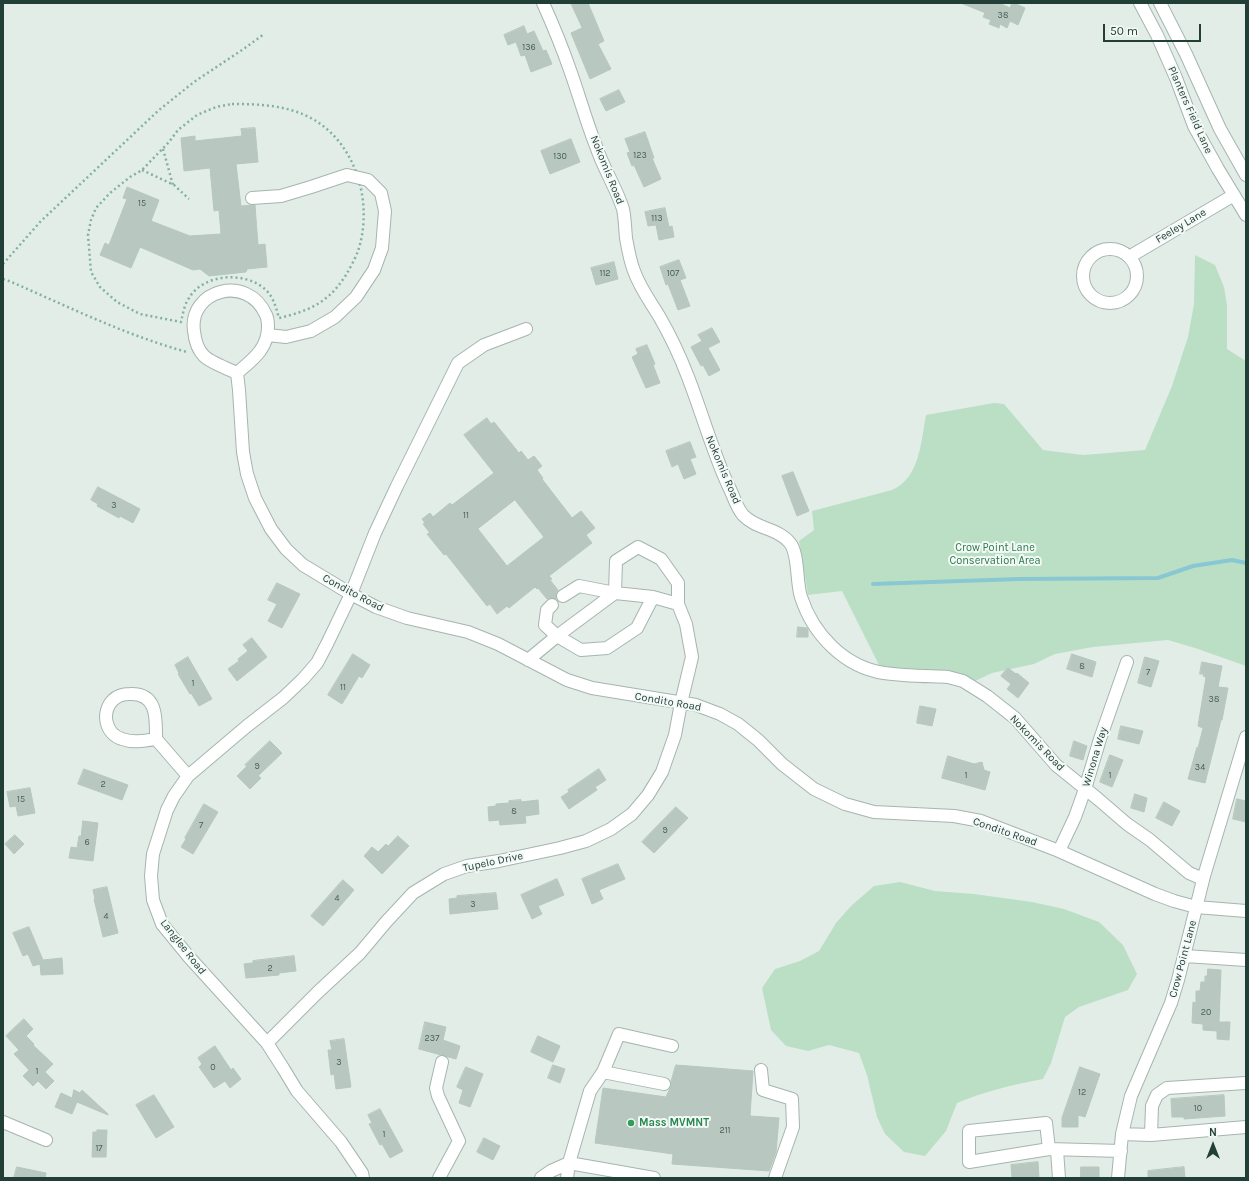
<!DOCTYPE html>
<html>
<head>
<meta charset="utf-8">
<style>
	body { margin:0 }
	#map { position:relative; width:1249px; height:1181px; overflow:hidden; background:#e3ede8; font-family:Karla,sans-serif }
	canvas { display:block }
	.frame { position:absolute; inset:0; border:4px solid #223f37; pointer-events:none }
	.north { position:absolute; left:1193px; top:1125px; width:40px; height:40px; -webkit-text-stroke:3px #f3f9f6; paint-order:stroke; rotate:0deg; font-size:11px; font-weight:700; line-height:16px; text-align:center; color:#223f37 }
	.north::after { content:''; display:block; margin:auto; width:14px; height:18px; background:#223f37; clip-path:polygon(50% 0,100% 100%,50% 72%,0 100%) }
	.scale { position:absolute; left:1103px; top:24px; width:98px; height:18px; box-sizing:border-box; border:2px solid #223f37; border-top:0; padding-left:5px; font-size:12px; line-height:14px; white-space:nowrap; color:#223f37; -webkit-text-stroke:3px #f3f9f6; paint-order:stroke }
</style>
</head>
<body>
<div id="map">
<canvas width="1249" height="1181"></canvas>
<div class="frame"></div>
<div class="north">N</div>
<div class="scale">50 m</div>
</div>
<script>
const ctx = document.querySelector('canvas').getContext('2d');
ctx.lineJoin = 'round';
function paint(path, color) {
  ctx.fillStyle = color;
  ctx.fill(path, 'evenodd');
}
function strokePath(path, color, width, dash) {
  ctx.strokeStyle = color;
  ctx.lineWidth = width;
  ctx.lineCap = dash ? 'butt' : 'round';
  ctx.setLineDash(dash || []);
  ctx.stroke(path);
}
function label(font, color, halo, rows, align = 'center') {
  ctx.font = font + ' Karla,sans-serif';
  ctx.lineWidth = 4;
  ctx.setLineDash([]);
  ctx.textBaseline = 'middle';
  ctx.strokeStyle = halo;
  ctx.fillStyle = color;
  for (const [text, x, y, turn = 0] of rows) {
    ctx.save();
    ctx.translate(x, y);
    ctx.rotate((+turn || 0) * Math.PI / 180);
    ctx.textAlign = isNaN(turn) ? turn : align;
    if (halo) ctx.strokeText(text, 0, 0);
    ctx.fillText(text, 0, 0);
    ctx.restore();
  }
}
const green = new Path2D(`
	M1195,255L1215,265L1224,287L1227,305V349L1246,361V666L1195,648L1168,640L1093,647L1055,654L1034,664L992,673L975,681L882,671L842,591L808,595L799,541L814,530L812,511L892,490C920,478 921,441 926,415L994,403L1004,404L1043,450L1083,455L1145,450L1172,386L1188,337L1194,304Z
	M900,882L935,891L974,894L1032,902L1064,909L1099,922L1123,945L1137,974L1128,990L1079,1007L1065,1017L1051,1063L1043,1079C1012,1085 986,1091 957,1103L946,1131L925,1156L904,1152L885,1134L877,1117L867,1075L859,1053L829,1045L808,1051L786,1046L771,1030L762,988L775,969L800,961L819,951L836,923L852,905L874,886Z`);
const stream = new Path2D(`
	M873,584L1020,579L1158,578L1193,566L1232,560L1246,563`);
const building = new Path2D(`
	M571,3H588L604,41L598,44L611,69L590,79L571,33L582,28Z
	M961,3H999L1010,8L1012,3H1014L1025,8L1018,25L1010,21L1007,28L1000,24L999,28L989,24L991,20L983,17L985,13Z
	M524,26L527,34L534,31L543,51L546,50L552,64L531,72L525,55L521,56L516,42L508,45L504,35Z
	M619,90L625,102L606,111L600,99Z
	M255,128L258,162L236,164L241,206L255,205L258,245L265,244L267,267L247,269L246,272L209,276L200,269L193,270L140,247L131,268L100,255L105,243L109,245L127,199L123,198L127,187L159,200L151,221L190,236L221,234L219,210L214,211L210,168L184,171L181,138L195,136V141L242,136L241,129Z
	M645,132L654,158H652L661,179L644,187L634,165L632,166L627,153L630,152L625,139Z
	M571,139L580,162L550,174L541,151Z
	M665,208L669,227L672,226L674,237L659,240L656,225L648,226L645,212Z
	M679,260L686,278L680,280L690,306L678,310L668,284L666,285L660,267Z
	M614,262L618,279L596,285L591,268Z
	M712,328L720,342L708,348L720,370L709,376L703,365L701,366L691,347L702,341L698,335Z
	M647,345L655,364L653,365L660,383L646,388L632,357L638,354L636,349Z
	M487,418L491,424L494,422L519,453L521,451L528,460L534,456L542,466L537,470L543,478L542,479L572,518L581,511L595,528L586,535L592,543L549,576L552,579L550,580L558,590L556,593V599L550,598L547,599L538,588L537,589L535,587L509,608L507,606L497,614L490,604L487,606L446,554L444,555L427,534L430,533L423,524L425,523L422,519L430,513L433,517L450,503L452,505L494,473L464,435ZM515,500L544,537L507,566L478,529Z
	M690,442L696,457L690,459L696,474L684,479L678,464L672,467L666,451Z
	M793,472L809,511L797,516L782,476Z
	M98,487L140,509L133,523L120,516L119,518L97,506L98,504L91,500Z
	M277,583L300,594L282,628L268,621L277,604L268,600Z
	M798,627L807,628L808,630V637H797Z
	M252,638L267,657L237,681L228,669L239,661L238,659L248,651L243,645Z
	M353,654L370,665L362,678L359,676L342,704L328,695Z
	M1072,654L1096,662L1092,677L1067,669Z
	M188,657L212,699L199,706L191,693L190,694L178,674L179,673L175,665Z
	M1145,657L1159,661L1151,687L1138,683Z
	M1202,662L1222,666L1218,687L1228,688L1222,720H1221L1205,783L1188,779L1197,747L1198,748L1203,728L1198,726L1206,677L1203,676L1204,674H1200Z
	M1008,668L1016,674L1017,673L1029,683L1018,698L1007,689L1011,684L1001,676Z
	M920,706L936,709L932,726L917,723Z
	M1121,726L1143,731L1139,744L1118,739Z
	M270,741L282,753L258,776L261,778L250,789L237,776L247,766L245,765Z
	M1074,741L1087,746L1083,760L1070,756Z
	M1110,755L1123,760L1112,787L1100,782Z
	M948,756L974,764L982,762L984,770L990,772L985,790L942,778Z
	M84,769L128,785L122,800L78,784Z
	M599,769L606,780L595,787L597,790L569,809L561,797L569,792L568,790Z
	M30,788L35,813L18,816L16,806L10,807L7,792Z
	M1135,794L1147,798L1144,812L1131,808Z
	M1237,799L1246,801V822L1233,819Z
	M521,800V802L538,800L539,814L525,816L526,823L500,825L499,820L489,821L488,807L496,806V804L509,803V801Z
	M1164,802L1180,811L1172,826L1156,818Z
	M204,804L218,812L193,854L181,847L186,839L185,838Z
	M676,807L688,818L654,853L642,842Z
	M83,821L98,823L93,861L69,858L71,847L77,848L79,836H81Z
	M15,835L24,844L14,854L5,844Z
	M398,836L409,846L382,874L364,856L372,847L378,852L386,844L388,846Z
	M618,864L625,879L599,890L603,899L592,904L582,879Z
	M557,879L564,895L538,906L542,914L532,919L521,895Z
	M343,880L354,890L323,926L311,916Z
	M107,887L118,933L103,937L94,899H95L93,890Z
	M496,893L498,909L450,914L449,899L457,898V896Z
	M29,927L43,960L62,958L63,974L41,975L40,964L33,966L28,954L23,956L13,933Z
	M294,956L296,971L279,973V975L246,978L244,964L253,963V961Z
	M1208,969L1221,970L1219,1022H1230L1229,1040L1217,1039V1031L1203,1030V1024L1192,1023L1193,1002L1196,1003V991H1200L1201,982H1205V976H1207Z
	M24,1019L33,1029L26,1036L34,1044L33,1045L53,1064L45,1072L54,1081L46,1089L38,1081L33,1086L23,1076L29,1070L14,1054L19,1050L6,1036Z
	M425,1022L446,1027L443,1040L460,1046L456,1059L419,1049Z
	M538,1036L560,1046L553,1062L531,1052Z
	M344,1039L351,1087L336,1089L334,1074L331,1075L328,1050H332L330,1041Z
	M215,1046L231,1070L233,1068L241,1079L230,1088L225,1081L214,1088L199,1067L202,1064L198,1058Z
	M553,1065L565,1069L560,1083L548,1078Z
	M676,1065L753,1071L750,1116L779,1118L776,1152L769,1171L672,1164L673,1154L595,1143L603,1088L666,1097L671,1086V1082Z
	M466,1067L483,1074L470,1107L459,1103L463,1090L457,1087Z
	M1080,1067L1100,1074L1085,1117L1078,1115V1127H1062V1118Z
	M74,1090L80,1093L82,1090L108,1114V1115L77,1102L72,1114L55,1107L61,1093L72,1098Z
	M154,1095L174,1127L156,1138L136,1105Z
	M1224,1095L1225,1116L1184,1119V1117H1172L1171,1099Z
	M380,1109L403,1151L390,1158L382,1144L380,1145L369,1124L372,1123L368,1115Z
	M97,1130H107L106,1157H92L93,1132H97Z
	M484,1138L500,1146L493,1160L477,1152Z
	M1038,1162L1039,1178H1012L1011,1165Z
	M17,1167L46,1173L45,1178H14Z
	M1081,1167H1099V1178H1081Z
	M1184,1167L1185,1178H1148V1171Z`);
const path = new Path2D(`
	M232,104C258,104 285,105 309,117C356,141 374,203 358,251C355,259 350,268 346,275C340,284 334,292 326,298C313,309 296,314 279,318C276,308 274,298 266,290C246,271 204,273 189,298C184,305 183,314 181,322L140,314L117,302L100,287L91,272L88,235L91,220L96,208L110,193L130,177L142,170L169,142L178,130L197,115L216,107Z
	M163,149L173,185
	M142,170L174,185L189,199
	M3,264L41,221L159,110L194,82L245,48L264,34
	M3,279L9,281C67,306 125,335 187,352`);
const minor = new Path2D(`
	M543,3C553,25 562,47 570,70C579,95 586,121 596,146C603,168 616,187 623,209C625,218 625,228 626,238C628,249 630,261 634,271C640,288 650,301 659,316C670,335 680,356 688,377C702,413 712,450 728,485C733,494 736,507 743,515C756,529 778,528 790,543C799,554 796,582 801,597C813,634 844,667 884,673C905,676 927,676 948,677L963,681L987,696L1015,718L1056,765L1098,799L1127,824L1150,840L1189,873L1203,879
	M1140,3L1157,35L1176,78L1194,126L1218,169L1246,215
	M1160,3L1186,54L1220,129L1246,175
	M252,198L281,196L311,187L347,175L368,180L381,193L385,211L382,248L374,270L356,297L335,317L311,331L286,337L268,335
	M1083 276a27 27 0 1 1 54 0a27 27 0 1 1-54 0Z
	M1129,257L1234,195
	M237,373C252,360 268,349 268,327C268,323 268,319 266,315C248,273 188,290 194,331C195,341 197,349 204,356C210,362 228,369 237,373L239,390L243,452L247,474L255,498L271,529L286,549L303,565L351,594L376,607L407,618L468,632L498,644L567,680L592,688L696,705L720,714L738,724L758,740L782,764L814,789L845,804L874,812L954,816L981,821L1059,851L1155,894L1174,901L1196,907L1246,911
	M563,596L579,586L615,593L653,597L678,604
	M552,605L547,610L545,625L557,636L581,650L607,648L637,628L653,597
	M156,739C156,719 158,693 130,694C124,694 118,695 113,700C101,712 105,734 122,739C133,743 144,741 156,739L188,776
	M1059,851L1075,817L1085,789L1100,739L1127,662
	M1185,956L1246,960
	M267,1043L318,992L360,953L386,922L413,893L444,874L467,866L499,861L560,848L586,841L611,829L632,814L648,795L662,772L675,735L681,703L692,657L686,624L678,604V583L661,559L638,547L616,561L615,593L557,636L528,660
	M761,1070L763,1090L792,1099L793,1127L775,1178
	M603,1072L619,1034L672,1046
	M1246,1083L1167,1088L1157,1095L1152,1106L1151,1135L1246,1127
	M3,1122L46,1140
	M1122,1134L1151,1135
	M1049,1149L1046,1123L969,1131V1162L1049,1149L1121,1151
	M1057,1150L1059,1178
	M363,1178L362,1173L341,1142L297,1091L283,1068L267,1043L189,957L162,924L153,900L151,876L153,854L167,810L174,796L188,776L247,726L283,698L303,679L317,663L327,644L351,594L375,533L397,486L458,363L484,345L526,329
	M439,1178L459,1141L438,1096L436,1088L442,1062
	M541,1178L551,1171L569,1163L590,1091L603,1072L664,1084
	M567,1178L569,1163L654,1178
	M1118,1178L1122,1134L1131,1096L1171,1003L1178,980L1204,876L1246,737`);
const markers = [
	[631,1123,4,"#2e9e5b"]
];
const numberNames = [
	["38",1003,15],
	["136",529,47],
	["123",640,155],
	["130",560,156],
	["15",142,203],
	["113",657,218],
	["112",605,273],
	["107",673,273],
	["3",114,505],
	["11",466,515],
	["8",1082,666],
	["7",1148,672],
	["1",193,683],
	["11",343,687],
	["38",1214,699],
	["9",257,766],
	["34",1200,767],
	["1",966,775],
	["1",1110,775],
	["2",103,784],
	["15",21,799],
	["8",514,811],
	["7",201,825],
	["9",665,830],
	["6",87,842],
	["4",337,898],
	["3",473,904],
	["4",106,916],
	["2",270,968],
	["20",1206,1012],
	["237",432,1038],
	["3",339,1062],
	["0",213,1067],
	["1",37,1071],
	["12",1082,1092],
	["10",1198,1108],
	["211",725,1130],
	["1",384,1134],
	["17",99,1148]
];
const streetNames = [
	["Planters Field Lane",1190,110,66],
	["Nokomis Road",607,170,68],
	["Feeley Lane",1181,226,-31],
	["Nokomis Road",723,470,67],
	["Condito Road",353,593,28],
	["Condito Road",668,702,10],
	["Nokomis Road",1037,743,46],
	["Winona Way",1095,757,-73],
	["Condito Road",1005,832,19],
	["Tupelo Drive",493,862,-12],
	["Langlee Road",183,947,52],
	["Crow Point Lane",1183,959,-75]
];
const parkNames = [
	["Crow Point Lane",995,548],
	["Conservation Area",995,561]
];
const leisureNames = [
	["Mass MVMNT",639,1123]
];
paint(green, '#bbdfc5');
strokePath(stream, '#89c7d3', 4);
paint(building, '#b8c8c1');
strokePath(building, '#b5c7bf', 1);
strokePath(minor, '#a5b5af', 14);
strokePath(path, '#82b1a3', 2.5, [2, 3]);
strokePath(minor, '#fff', 12);
for (const [x, y, r, color] of markers) {
  const dot = new Path2D();
  dot.arc(x, y, r, 0, 2 * Math.PI);
  ctx.fillStyle = color;
  ctx.fill(dot);
  strokePath(dot, '#f3f9f6', 1.5);
}
label('9px', '#48615a', null, numberNames);
label('11px', '#223f37', '#f3f9f6', streetNames);
label('11px', '#2b7749', '#f3f9f6', parkNames);
label('bold 11px', '#27864d', '#f3f9f6', leisureNames, 'left');
</script>
</body>
</html>
